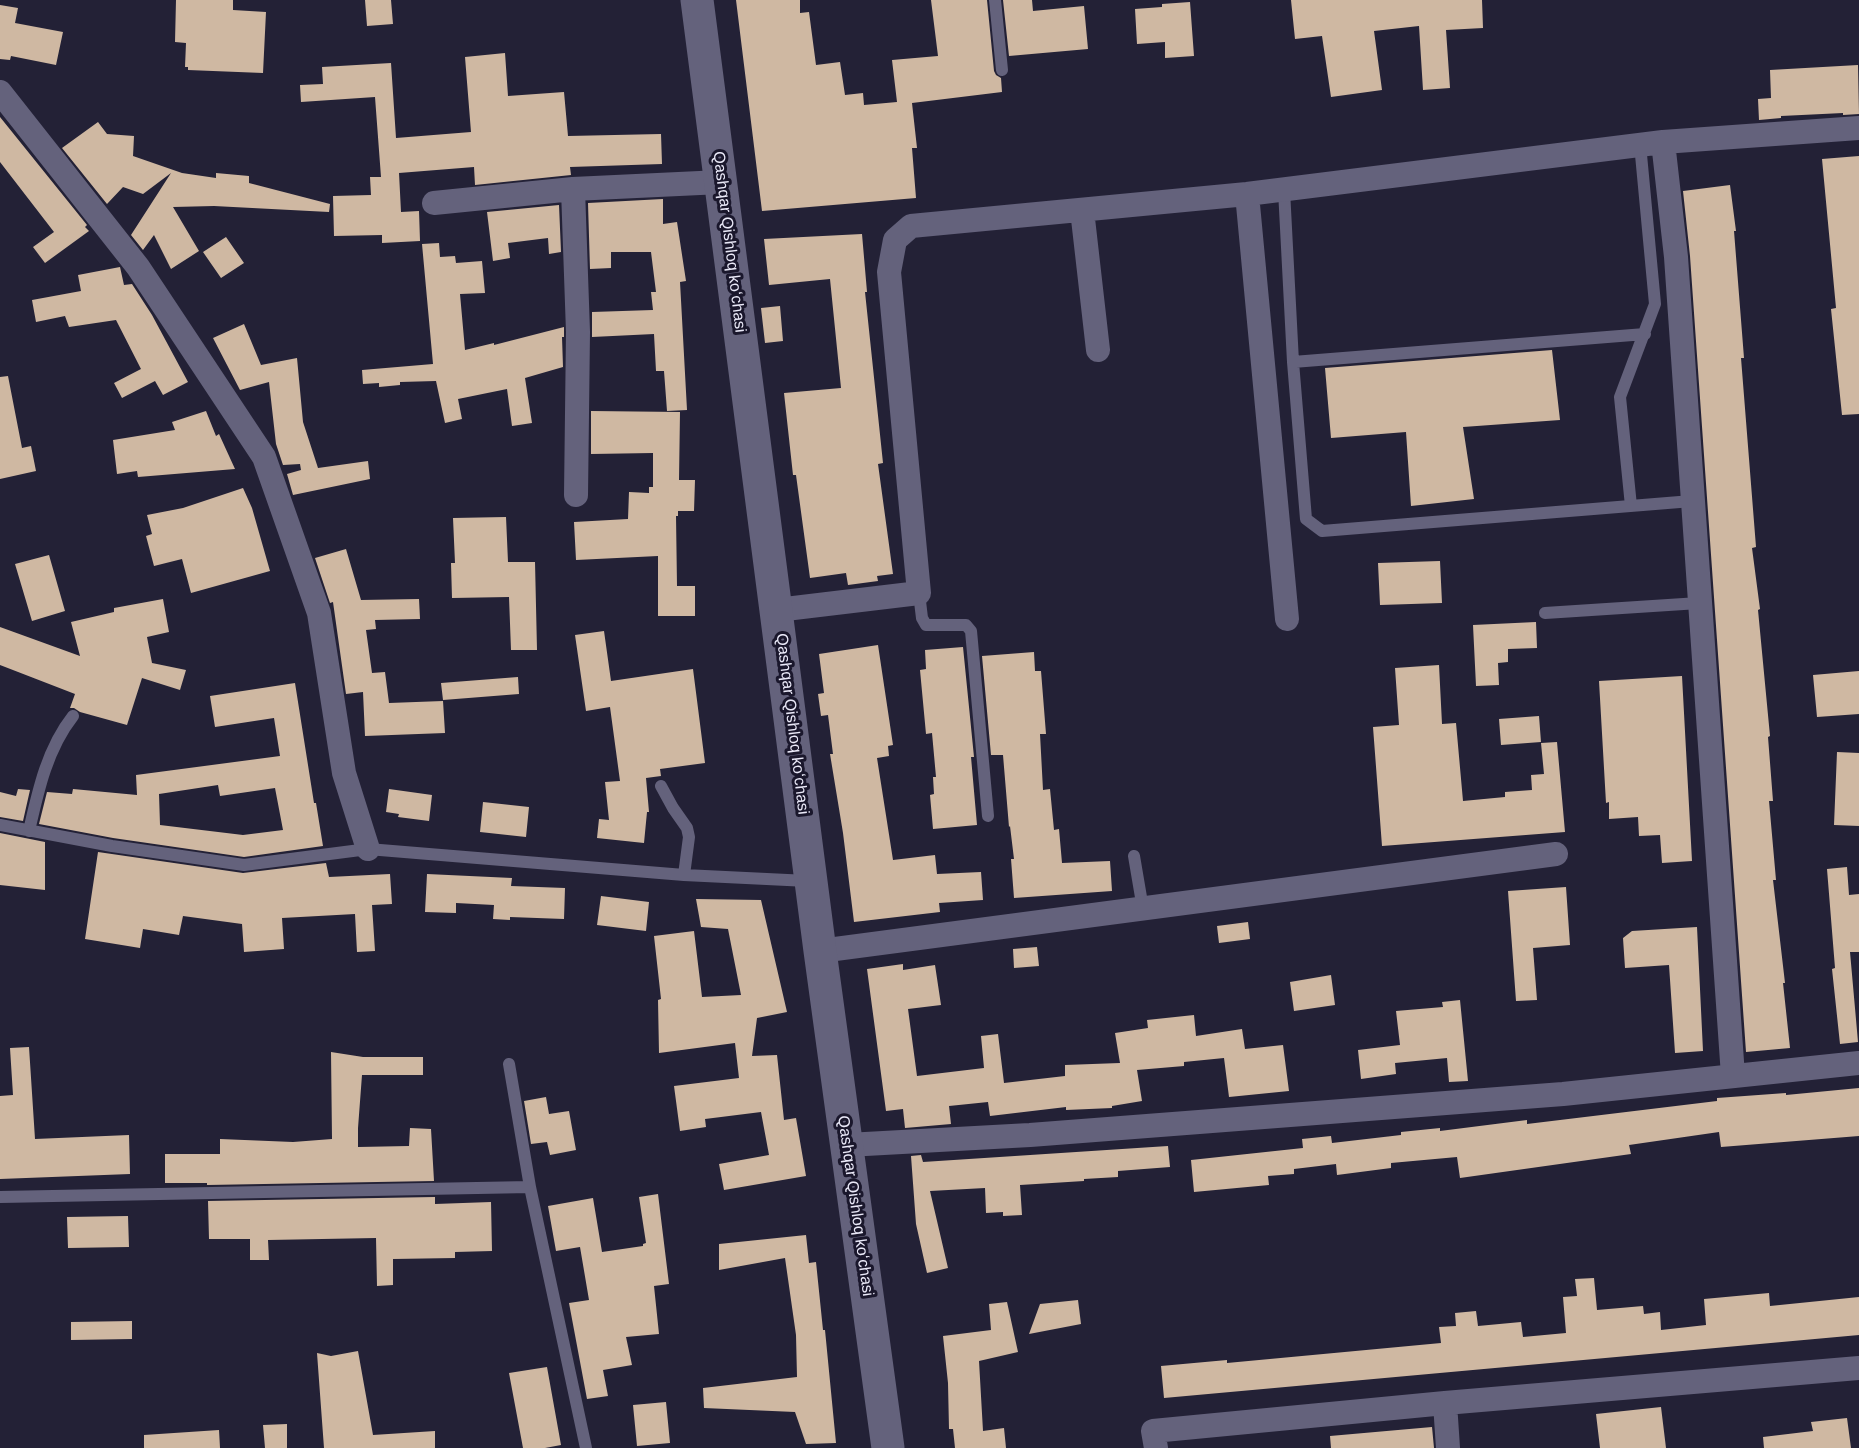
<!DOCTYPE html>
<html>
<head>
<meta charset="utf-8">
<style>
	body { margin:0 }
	canvas { display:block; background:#232136 }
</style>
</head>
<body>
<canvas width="1859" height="1448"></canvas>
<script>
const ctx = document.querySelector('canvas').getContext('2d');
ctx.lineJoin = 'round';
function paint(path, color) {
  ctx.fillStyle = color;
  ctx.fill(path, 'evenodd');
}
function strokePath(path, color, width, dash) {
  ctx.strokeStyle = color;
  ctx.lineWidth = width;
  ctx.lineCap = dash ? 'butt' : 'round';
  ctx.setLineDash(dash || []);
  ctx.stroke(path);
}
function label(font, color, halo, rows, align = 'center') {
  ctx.font = font + ' Arial,sans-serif';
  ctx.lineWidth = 6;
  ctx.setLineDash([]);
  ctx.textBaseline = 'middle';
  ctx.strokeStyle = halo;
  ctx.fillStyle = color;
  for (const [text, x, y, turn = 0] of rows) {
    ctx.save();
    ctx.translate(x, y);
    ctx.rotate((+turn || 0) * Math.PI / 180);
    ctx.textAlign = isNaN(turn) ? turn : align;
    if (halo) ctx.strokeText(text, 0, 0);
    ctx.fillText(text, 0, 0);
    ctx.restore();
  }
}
const building = new Path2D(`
	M176,0H233V10L266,12L263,73L188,70V67H185L186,43L175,42Z
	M365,0H391L393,24L367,26Z
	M736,0H800V13L809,12L816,65L840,62L845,95L863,93L864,105L897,102L892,60L938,56L931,0H987L994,71L996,75L1001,78L1002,92L912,103L917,148H912L916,198L762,211Z
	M1003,0H1032L1033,11L1084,6L1088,49L1009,56Z
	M1291,0H1482L1483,28L1446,30L1450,88L1423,90L1419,26L1374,31L1382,90L1331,97L1322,36L1295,39Z
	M1190,2L1194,56L1165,58V42L1137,44L1135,9L1162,7V4Z
	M0,5L18,8L15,23L63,32L56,65L11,56L10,60L0,59Z
	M505,53L508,96L564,92L568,136L661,134L662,164L570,167L571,175L475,185L474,167L399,173L401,212L419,211L420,241L382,243V235L334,236L333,196L371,195L370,177H381L375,97L301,102L300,85L323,84L322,67L391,63L396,138L471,132L465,57Z
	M1858,65L1859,114L1843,115V113L1781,116V118L1759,120L1758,99L1771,98L1770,70Z
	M0,117L87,225L85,227L89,231L45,263L33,247L54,232L0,162Z
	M98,122L107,134L134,136L133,156L182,173L216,178V173L249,176V183L330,204L329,212L214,206L173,207L199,251L171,269L154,235L143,250L131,235L171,173L143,194L123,187L107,204L62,148Z
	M1859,156V414L1842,415L1831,309L1836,308L1822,159Z
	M1730,185L1736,231H1734L1744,358H1741L1756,547L1752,548L1760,609L1758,610L1770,736L1768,737L1773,801H1769L1776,880H1773L1785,983H1783L1790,1048L1746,1052L1690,256L1683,191Z
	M663,199V224L677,222L686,281L680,282L687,410L667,411L664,371H656L654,334L592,337V312L653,310L651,292H656L651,252H611V268L590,269L588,203Z
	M559,205L561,252L549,254L548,238L508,243L510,258L493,261L487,212Z
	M862,234L867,292H865L883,463L878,464L893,574L877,576L878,581L848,585L846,573L810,578L796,475H793L784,393L841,388L830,279L769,285L764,239Z
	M226,237L244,263L221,278L203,252Z
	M439,243L440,257L455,256L456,263L482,261L485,293L460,294L465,350L494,343V345L564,327V337H562L563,367L525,378L532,423L512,426L507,389L458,399L462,419L445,423L436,381L400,382V385L379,387V383L363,384L362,370L433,364L422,244Z
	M120,267L124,285L132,284L152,315L188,382L163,395L155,381L122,398L114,383L141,369L116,320L69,327L65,316L36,322L32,300L81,291L78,275Z
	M780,306L783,341L765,343L761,308Z
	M244,324L261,365L297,358L303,422L318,468L368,461L370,479L293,495L287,474L301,470L300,464L283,465L276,444L269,382L240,390L213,338Z
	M1552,350L1560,420L1463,427L1474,499L1411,506L1406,432L1331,438L1325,368Z
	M8,376L22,448L31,446L36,471L0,479V377Z
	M206,411L216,436L219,434L235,469L138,477L137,471L117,474L113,440L175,430L172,422Z
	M591,411L680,412L679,480H695L694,511H678V516H676L677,586H695V616H658V556L576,560L574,522L628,519L629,492L649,493V487H653V453L591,454Z
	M243,488L252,508L270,571L191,593L182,559L154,566L146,536L152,534L147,515L183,508Z
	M506,517L508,562H535L537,650H511L509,597L452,598L451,563H455L453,518Z
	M346,549L361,600L419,599L420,619L375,620L376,629L366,630L372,673L385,672L389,703L443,701L445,733L365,736L363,692L346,694L333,602L330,603L315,558Z
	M49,555L65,611L32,621L15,564Z
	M1440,561L1442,603L1380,605L1378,563Z
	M163,599L169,632L147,637L152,663L186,670L180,690L142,678L127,725L80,712L74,708H70L75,694L0,665V627L80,656L71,622L114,612V608Z
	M1536,622L1537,648L1508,649V662L1498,663L1499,685L1476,686L1473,625Z
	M604,631L611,681L693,669L705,763L660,769L661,776L646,778L649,812H647L644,843L597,838L599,819L609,820L605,782L620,781L610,707L586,711L575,635Z
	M878,645L893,745L888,746L889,756L877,758L893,860L935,855L937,874L981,872L983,900L939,903L940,912L854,922L843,833L830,754H833L828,715L821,716L818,694L824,693L819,654Z
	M963,647L974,757H971L977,825L933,829L930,795L934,794L933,777H936L932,733L926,734L920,670L926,669L925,650Z
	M1034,652L1035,671H1041L1046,734H1040L1043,790L1050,789L1054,830L1059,829L1062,863L1110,861L1112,891L1014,898L1011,859H1014L1010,826L1009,827L1003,755H991L982,656Z
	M1439,665L1442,724L1456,723L1463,801L1505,797V792L1532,790L1531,775L1544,774L1541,743L1557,742L1565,832L1382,846L1373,727L1399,725L1395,668Z
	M1859,671V714L1817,717L1813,675Z
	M1682,676L1692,861L1662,863L1660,835L1639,836L1638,817L1609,819V802L1606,803L1599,681Z
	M518,677L519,694L443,700L441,683Z
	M295,683L314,803H316L323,846L244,857L113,838L39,824L47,792L72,794L73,789L137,795L136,775L280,756L274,718L215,727L210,696ZM218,785L220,796L275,788L283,830L243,835L160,825L159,794Z
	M1539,716L1541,742L1501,745L1499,719Z
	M1837,752L1859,753V826L1834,825Z
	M18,789L30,790L23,821L0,817V792L16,796Z
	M389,789L432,795L429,821L398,817L399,814L386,812Z
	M483,802L529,807L526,837L480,832Z
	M0,833L45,842V890L0,885Z
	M98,852L243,873L326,863L329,877L390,874L392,904L372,905L375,951L357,952L355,914L282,918L284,949L244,952L242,924L183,916L179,935L143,929L140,948L85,939Z
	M1847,867L1849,895L1859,894V952H1850L1858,1042L1840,1044L1832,969L1835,968L1827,869Z
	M427,874L512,878L511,886L565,888L564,919L510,917V920L493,919L494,905L456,903V913L425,912Z
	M1566,887L1570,945L1533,948L1537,1000L1516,1001L1508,891Z
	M601,896L649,902L646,931L597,925Z
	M696,899L761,900L787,1012L757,1018L752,1056L777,1055L784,1120L796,1118L806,1176L724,1190L719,1164L769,1155L761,1112L705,1119L706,1127L680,1131L674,1086L739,1078L735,1043L659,1053L658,1000L661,999L654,936L694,931L702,997L741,995L728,929L701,927Z
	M1248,922L1250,939L1219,943L1217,926Z
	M1697,927L1703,1051L1675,1053L1669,965L1625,968L1623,938L1632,931Z
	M1037,947L1039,966L1014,968L1013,949Z
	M903,964V970L935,965L941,1005L908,1009L917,1076L984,1068L981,1036L998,1034L1004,1083L1065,1076V1065L1120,1063L1115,1033L1148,1028L1147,1020L1194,1015L1196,1036L1242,1029L1245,1049L1283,1045L1289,1091L1229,1097L1224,1058L1184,1062V1066L1137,1070L1142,1101L1112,1106V1108L1066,1110V1107L990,1116L988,1102L949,1106L951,1124L905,1128L903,1109L886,1111L867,969Z
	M1331,975L1335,1005L1294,1011L1290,982Z
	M1460,1000L1468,1081L1449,1082L1447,1058L1395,1063L1396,1074L1361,1079L1358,1050L1400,1045L1396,1011L1443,1007L1442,1002Z
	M29,1047L35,1139L129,1135L130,1174L0,1179V1096L13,1095L10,1048Z
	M331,1052L363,1057H423V1075H362L358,1128V1147L409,1146L410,1128L431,1129L434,1181L207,1185V1183H165V1154H220V1139L293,1142L332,1139Z
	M1859,1088V1136L1721,1147L1719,1132L1629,1145L1631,1154L1460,1178L1457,1157L1391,1163V1168L1337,1175L1336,1164L1294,1169V1174L1268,1176L1269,1185L1194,1192L1191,1160L1303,1148L1302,1139L1331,1136L1332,1143L1401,1135V1132L1440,1128V1131L1527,1120V1124L1717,1101V1098L1786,1093V1095Z
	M546,1097L549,1114L569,1111L576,1150L550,1155L547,1142L531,1144L524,1101Z
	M1168,1146L1170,1167L1118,1171V1177L1084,1179V1181L1020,1185L1022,1215L1003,1216V1212L986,1213L985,1188L930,1191L948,1268L927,1273L916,1224L911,1156L921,1155L923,1162Z
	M658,1194L669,1284L654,1286L659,1334L626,1337L632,1365L603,1370L608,1396L587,1399L569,1303L589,1300L580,1247L556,1251L548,1206L593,1198L602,1252L643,1246V1244L646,1243L639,1197Z
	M435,1197V1204L491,1202L492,1251L455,1252V1258L393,1259V1285L377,1286L376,1238L268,1240L269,1260H250V1239H209L208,1201Z
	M128,1216L129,1247L68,1248L67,1217Z
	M806,1235L809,1263L816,1262L823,1330H825L836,1443L806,1444L795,1412L704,1408L703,1388L797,1377L796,1335L785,1258L719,1270V1244Z
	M1594,1278L1597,1310L1643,1306L1644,1314L1660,1312L1661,1330L1706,1325L1704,1299L1769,1293L1770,1306L1859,1297V1335L1164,1398L1161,1366L1227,1360V1363L1441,1343L1439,1327L1456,1326L1455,1313L1476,1311L1478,1326L1521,1322L1523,1337L1566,1333L1563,1297L1577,1296L1575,1279Z
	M1078,1300L1081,1324L1029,1334L1040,1304Z
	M1007,1302L1018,1352L979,1361L983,1431L1004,1428L1006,1448H955L953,1429H949L948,1383L943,1336L991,1330L989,1304Z
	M132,1321V1339L71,1340V1322Z
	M358,1351L373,1435L435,1431V1448H324L317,1353L331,1356Z
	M547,1367L561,1445L545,1448H523L509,1373Z
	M666,1402L670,1443L637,1446L633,1405Z
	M1661,1407L1666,1448H1600L1596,1414Z
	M1847,1418L1851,1448H1764L1763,1437L1813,1431L1811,1422Z
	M287,1424V1448H265L263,1425Z
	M1432,1427L1434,1448H1331L1330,1436Z
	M219,1430L220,1448H144V1435Z`);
const lane = new Path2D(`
	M995,0L1002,70
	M1284,190L1293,362L1306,519L1322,531L1692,501
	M1293,362L1645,334
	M1631,506L1620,397L1655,304L1640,144
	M919,593L922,618L926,625H966L971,631L988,816
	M1545,613L1699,603
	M661,786L673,808L687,828L689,837L684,875
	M0,825L112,846L244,865L368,849L684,875L808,881
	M29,831C38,791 47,749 73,716
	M1134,856L1143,909
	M509,1064L530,1187L586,1448
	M0,1197L530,1187`);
const street = new Path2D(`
	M0,92L138,267L264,457L319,613L344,773L368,849
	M573,189L721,182
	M1247,194L1287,619
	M434,203L573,189L578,332L576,495
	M1082,210L1098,350
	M777,610L919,593L889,272L895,240L911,226L1247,194L1663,142
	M820,951L1556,854
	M1733,1076L1676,257L1663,142L1859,128
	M847,1145L1030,1135L1563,1094L1859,1063
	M1445,1403L1448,1448
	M1156,1448L1153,1431L1445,1403L1859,1368`);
const secondary = new Path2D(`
	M697,0L820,951L888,1448`);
const streetNames = [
	["Qashqar Qishloq koʻchasi",729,242,83],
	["Qashqar Qishloq koʻchasi",792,724,83],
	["Qashqar Qishloq koʻchasi",855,1206,82]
];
paint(building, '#cfb8a2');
strokePath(lane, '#64627c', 12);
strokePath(street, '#64627c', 24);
strokePath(secondary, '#64627c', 33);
label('16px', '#eae9f8', '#1a172c', streetNames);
</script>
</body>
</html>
